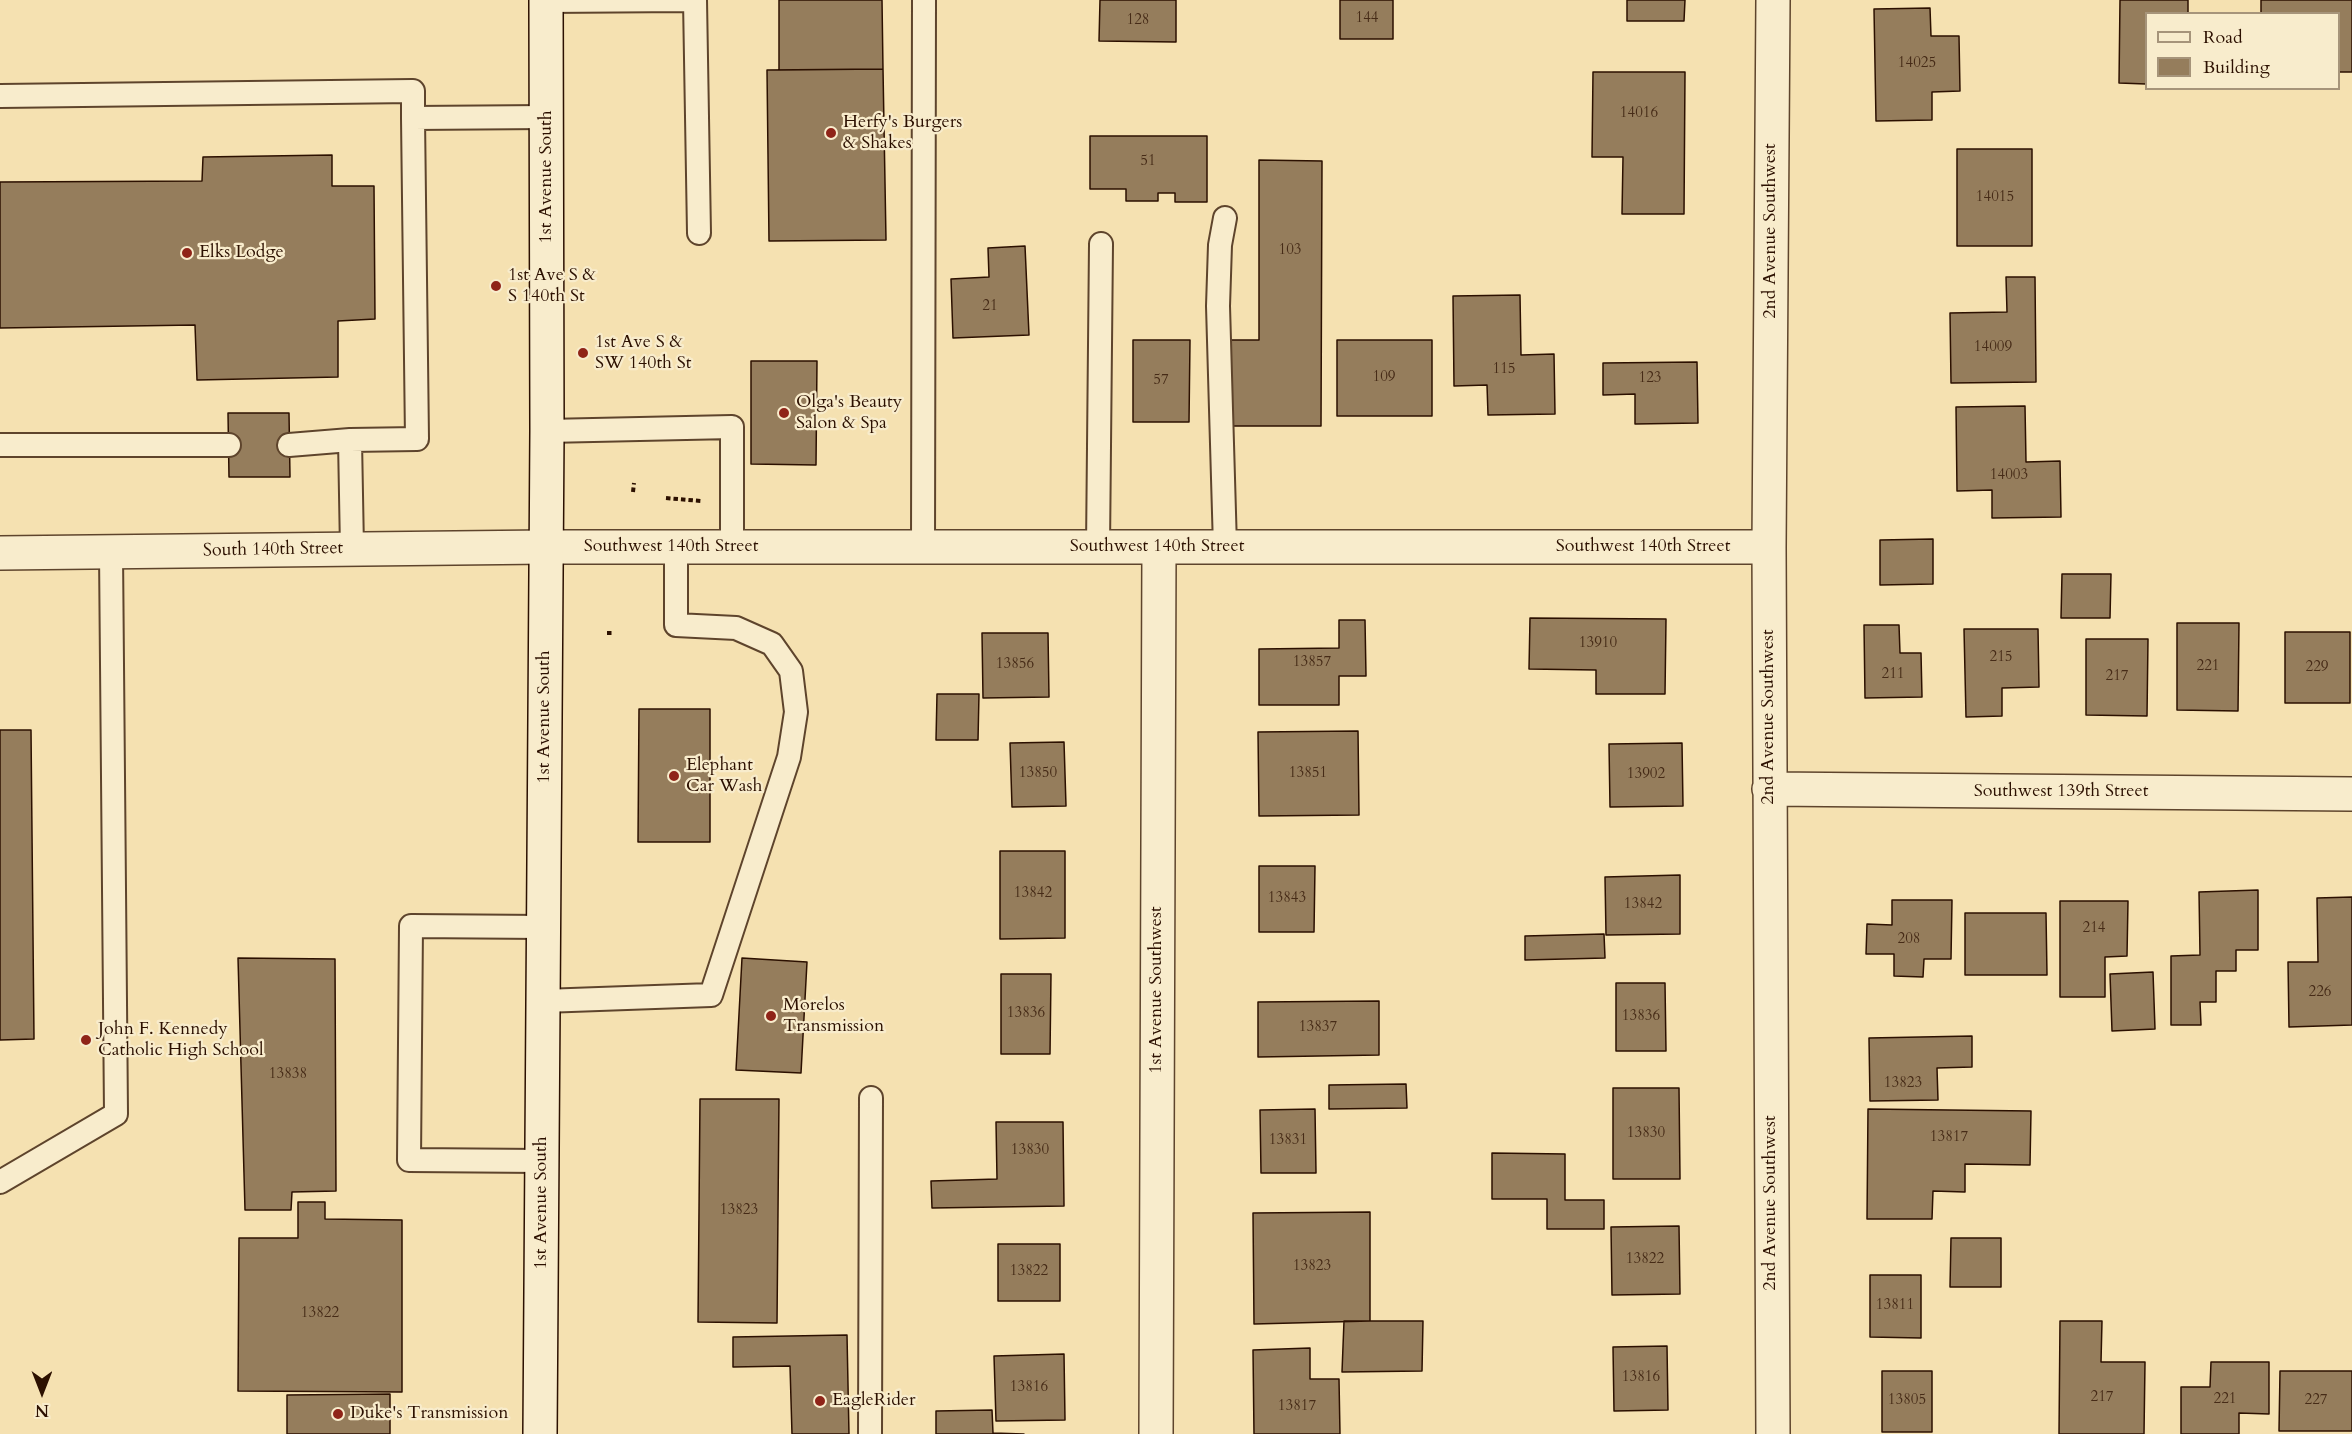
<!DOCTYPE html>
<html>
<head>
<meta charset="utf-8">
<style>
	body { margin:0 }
	#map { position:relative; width:2352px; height:1434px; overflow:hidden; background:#f5e1b1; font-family:Cardo,serif }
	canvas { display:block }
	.legend { position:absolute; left:2145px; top:12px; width:195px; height:78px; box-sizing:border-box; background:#f8eccc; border:2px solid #a6947a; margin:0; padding:8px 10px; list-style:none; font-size:18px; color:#2c1000 }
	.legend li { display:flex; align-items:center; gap:12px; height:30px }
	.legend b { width:30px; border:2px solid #a6947a }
	.north { position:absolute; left:12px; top:1362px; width:60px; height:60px; -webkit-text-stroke:4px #f8eccc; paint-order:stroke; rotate:180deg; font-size:16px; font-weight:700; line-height:24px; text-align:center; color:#2c1000 }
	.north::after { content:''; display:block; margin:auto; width:21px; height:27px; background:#2c1000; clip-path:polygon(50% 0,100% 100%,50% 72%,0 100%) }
</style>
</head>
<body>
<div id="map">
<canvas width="2352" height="1434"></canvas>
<ul class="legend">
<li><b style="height:8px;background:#f8eccc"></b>Road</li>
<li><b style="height:16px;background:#957d5c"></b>Building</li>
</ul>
<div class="north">N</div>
</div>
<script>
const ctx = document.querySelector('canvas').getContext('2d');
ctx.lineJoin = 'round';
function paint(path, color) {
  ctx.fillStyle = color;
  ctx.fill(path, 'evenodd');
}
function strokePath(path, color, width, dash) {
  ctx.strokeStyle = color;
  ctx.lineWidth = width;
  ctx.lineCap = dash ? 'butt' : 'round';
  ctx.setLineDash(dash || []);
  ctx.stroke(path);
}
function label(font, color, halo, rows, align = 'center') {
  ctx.font = font + ' Cardo,serif';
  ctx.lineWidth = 4.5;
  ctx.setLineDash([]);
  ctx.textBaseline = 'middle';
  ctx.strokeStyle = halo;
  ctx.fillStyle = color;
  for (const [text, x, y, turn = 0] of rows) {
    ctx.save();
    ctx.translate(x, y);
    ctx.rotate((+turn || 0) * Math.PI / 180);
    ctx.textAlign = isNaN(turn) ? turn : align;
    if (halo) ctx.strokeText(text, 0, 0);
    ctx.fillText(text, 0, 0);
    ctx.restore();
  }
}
const building = new Path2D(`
	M779,0H882L883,69L779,70Z
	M1100,0H1176V42L1099,41Z
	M1340,0H1393V39H1340Z
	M1627,0H1685L1684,21H1627Z
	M2120,0H2188V14H2146V84L2119,83Z
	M2261,0H2352V72H2338V14H2261Z
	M1930,8L1931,36H1959L1960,91L1932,92V120L1876,121L1874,9Z
	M883,69L886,240L769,241L767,70Z
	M1593,72H1685L1684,214H1622L1623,157H1592Z
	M1090,136H1207V202H1175V193H1158V201H1126V189H1090Z
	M1957,149H2032V246H1957Z
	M332,155V186H374L375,319L338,321V377L197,380L195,325L0,328V182L202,181L203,157Z
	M1259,160L1322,161L1321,426H1226V340H1259Z
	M1025,246L1029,335L953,338L951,279L989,277L988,248Z
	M2006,277H2035L2036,382L1951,383L1950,313L2007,312Z
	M1520,295L1521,355L1554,354L1555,414L1488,415L1487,385L1454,386L1453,296Z
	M1133,340H1190L1189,422H1133Z
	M1337,340H1432V416H1337Z
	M751,361H817L816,465L751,464Z
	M1697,362L1698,423L1635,424V394L1603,395V363Z
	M2025,406L2026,462L2060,461L2061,517L1992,518V490L1957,491L1956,407Z
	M228,413H289L290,477H229Z
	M1933,539V584L1880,585V540Z
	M2062,574H2111L2110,618H2061Z
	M1530,618L1666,619L1665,694H1596V670L1529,669Z
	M1339,620H1365L1366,676H1339V705H1259V649L1339,648Z
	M2177,623H2239L2238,711L2177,710Z
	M1864,625H1899L1900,653H1921L1922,697L1865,698Z
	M1964,629H2038L2039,687L2002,688V716L1966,717Z
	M2285,632H2350V703H2285Z
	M982,633H1048L1049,697L983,698Z
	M2086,639H2148L2147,716L2086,715Z
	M937,694H979L978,740H936Z
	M639,709H710V842H638Z
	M0,730H31L34,1039L0,1040Z
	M1358,731L1359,815L1259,816L1258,732Z
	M1064,742L1066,806L1012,807L1010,743Z
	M1682,743L1683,806L1610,807L1609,744Z
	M1000,851H1065V938L1000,939Z
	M1259,866H1315L1314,932H1259Z
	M1680,875V934L1606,935L1605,877Z
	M2258,890V950H2236V971H2216V1002H2200L2201,1025H2171V956L2200,955L2199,892Z
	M2352,897V1025L2289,1027L2288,962H2318L2317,898Z
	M1892,900H1952L1951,959H1924L1923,977L1894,976V954H1866L1867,924L1892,925Z
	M2060,901H2128L2127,956L2105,957V997H2060Z
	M1965,913H2046L2047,975H1965Z
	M1604,934L1605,958L1525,960V936Z
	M238,958L335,959L336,1191L292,1192L291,1210H245Z
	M742,958L807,962L801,1073L736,1070Z
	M2153,972L2155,1029L2112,1031L2110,974Z
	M1001,974H1051L1050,1054H1001Z
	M1616,983H1665L1666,1051H1616Z
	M1379,1001V1055L1258,1057V1002Z
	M1972,1036V1067L1937,1068L1938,1100L1870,1101L1869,1038Z
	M1406,1084L1407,1108L1329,1109V1085Z
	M1613,1088H1679L1680,1179H1613Z
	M700,1099H779L777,1323L698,1322Z
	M1315,1109L1316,1173H1261L1260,1110Z
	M1868,1109L2031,1111L2030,1165L1965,1164V1192L1933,1191L1932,1219H1867Z
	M996,1122H1063L1064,1206L932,1208L931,1181L997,1179Z
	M1492,1153L1565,1154V1200H1604V1229H1547V1199H1492Z
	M298,1202H325V1219L402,1220V1392L238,1391L239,1238H298Z
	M1370,1212V1321L1254,1324L1253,1213Z
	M1679,1226L1680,1294L1612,1295L1611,1227Z
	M1951,1238H2001V1287H1950Z
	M998,1244H1060V1301H998Z
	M1870,1275H1921V1338L1870,1337Z
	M1344,1321H1423L1422,1371L1342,1372Z
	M2060,1321H2102L2101,1362H2145L2144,1434H2059Z
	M847,1335L849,1434H792L790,1366L733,1367V1337Z
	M1667,1346L1668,1410L1614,1411L1613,1347Z
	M1310,1348V1379H1339L1340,1434H1254L1253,1350Z
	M1064,1354L1065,1420L996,1421L994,1356Z
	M2211,1362H2269V1414L2239,1413V1434H2181V1387H2210Z
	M1882,1371H1932V1432H1882Z
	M2280,1371H2352V1431H2279Z
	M390,1394V1434H287V1395Z
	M992,1410L993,1433L1024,1434H936V1411Z`);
const path = new Path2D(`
	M633,492L634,483
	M666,498L701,501
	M607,633H613`);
const service = new Path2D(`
	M695,0L699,233
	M546,1L687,0
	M0,96L413,91V118
	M547,431L732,427V547
	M350,440L352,549
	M0,445H229
	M289,445L350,440L417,439L413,118L546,117
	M923,547L924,0
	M1098,547L1101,244
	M1225,547L1218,306L1220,245L1225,218
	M543,1001L711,995L789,757L796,712L791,671L772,644L736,628L676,625V547
	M542,1161L409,1160L411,926L544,927
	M0,1182L116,1114L111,552
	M870,1434L871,1098`);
const minor = new Path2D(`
	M0,553L546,547H1769
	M1769,789L2352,794
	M1156,1434L1159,547
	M1773,1434L1769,547L1773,0`);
const secondary = new Path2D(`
	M540,1434L547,431L546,0`);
const markers = [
	[831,133,6,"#8f2418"],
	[187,253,6,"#8f2418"],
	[496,286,6,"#8f2418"],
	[583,353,6,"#8f2418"],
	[784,413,6,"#8f2418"],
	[674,776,6,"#8f2418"],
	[771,1016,6,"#8f2418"],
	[86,1040,6,"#8f2418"],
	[820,1401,6,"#8f2418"],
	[338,1414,6,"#8f2418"]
];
const numberNames = [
	["144",1367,19],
	["128",1138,21],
	["14025",1917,64],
	["14016",1639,114],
	["51",1148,162],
	["14015",1995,198],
	["103",1290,251],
	["21",990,307],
	["14009",1993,348],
	["115",1504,370],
	["109",1384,378],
	["123",1650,379],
	["57",1161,381],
	["14003",2009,476],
	["13910",1598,644],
	["215",2001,658],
	["13857",1312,663],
	["13856",1015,665],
	["221",2208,667],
	["229",2317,668],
	["211",1893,675],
	["217",2117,677],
	["13850",1038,774],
	["13851",1308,774],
	["13902",1646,775],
	["13842",1033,894],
	["13843",1287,899],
	["13842",1643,905],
	["214",2094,929],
	["208",1909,940],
	["226",2320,993],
	["13836",1026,1014],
	["13836",1641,1017],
	["13837",1318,1028],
	["13838",288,1075],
	["13823",1903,1084],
	["13830",1646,1134],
	["13817",1949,1138],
	["13831",1288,1141],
	["13830",1030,1151],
	["13823",739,1211],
	["13822",1645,1260],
	["13823",1312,1267],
	["13822",1029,1272],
	["13811",1895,1306],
	["13822",320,1314],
	["13816",1641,1378],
	["13816",1029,1388],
	["217",2102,1398],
	["221",2225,1400],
	["13805",1907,1401],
	["227",2316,1401],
	["13817",1297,1407]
];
const poiNames = [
	["Herfy's Burgers",843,123],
	["& Shakes",843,144],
	["Elks Lodge",199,253],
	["1st Ave S &",508,276],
	["S 140th St",508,297],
	["1st Ave S &",595,343],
	["SW 140th St",595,364],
	["Olga's Beauty",796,403],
	["Salon & Spa",796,424],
	["Elephant",686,766],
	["Car Wash",686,787],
	["Morelos",783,1006],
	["Transmission",783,1027],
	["John F. Kennedy",98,1030],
	["Catholic High School",98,1051],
	["EagleRider",832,1401],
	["Duke's Transmission",350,1414]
];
const streetNames = [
	["1st Avenue South",547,177,-90],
	["2nd Avenue Southwest",1771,231,-90],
	["Southwest 140th Street",671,547],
	["Southwest 140th Street",1157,547],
	["Southwest 140th Street",1643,547],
	["South 140th Street",273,550,-1],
	["1st Avenue South",545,717,-90],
	["2nd Avenue Southwest",1769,717,-90],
	["Southwest 139th Street",2061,792],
	["1st Avenue Southwest",1157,990,-90],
	["1st Avenue South",542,1203,-90],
	["2nd Avenue Southwest",1771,1203,-90]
];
paint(building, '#957d5c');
strokePath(building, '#2c1000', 1.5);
strokePath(service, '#5e442c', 26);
strokePath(minor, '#5e442c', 36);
strokePath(secondary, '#2c1000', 36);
strokePath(path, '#2c1000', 4, [4.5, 3]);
strokePath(service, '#f8eccc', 22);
strokePath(minor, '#f8eccc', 33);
strokePath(secondary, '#f8eccc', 33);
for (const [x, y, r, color] of markers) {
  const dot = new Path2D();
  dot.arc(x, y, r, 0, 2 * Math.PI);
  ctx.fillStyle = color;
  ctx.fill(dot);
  strokePath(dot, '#f8eccc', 2);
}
label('15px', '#462b17', null, numberNames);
label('18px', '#2c1000', '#f8eccc', poiNames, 'left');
label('18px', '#2c1000', '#f8eccc', streetNames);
</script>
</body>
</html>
